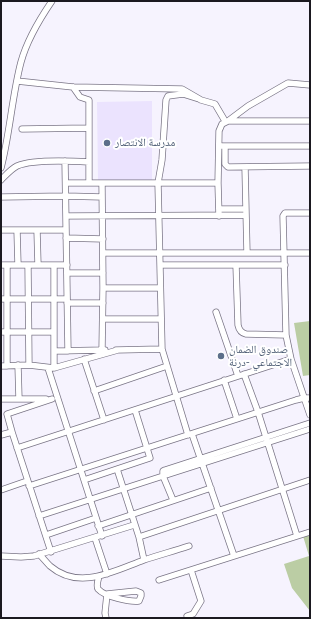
<!DOCTYPE html>
<html>
<head>
<meta charset="utf-8">
<style>
	body { margin:0 }
	#map { position:relative; width:311px; height:619px; overflow:hidden; background:#f6f3fe; font-family:"Fira Sans Condensed",sans-serif }
	canvas { display:block }
	.frame { position:absolute; inset:0; border:2px solid #1b1920; pointer-events:none }
</style>
</head>
<body>
<div id="map">
<canvas width="311" height="619"></canvas>
<div class="frame"></div>
</div>
<script>
const ctx = document.querySelector('canvas').getContext('2d');
ctx.lineJoin = 'round';
function paint(path, color) {
  ctx.fillStyle = color;
  ctx.fill(path, 'evenodd');
}
function strokePath(path, color, width, dash) {
  ctx.strokeStyle = color;
  ctx.lineWidth = width;
  ctx.lineCap = dash ? 'butt' : 'round';
  ctx.setLineDash(dash || []);
  ctx.stroke(path);
}
function label(font, color, halo, rows, align = 'center') {
  ctx.font = font + ' "Fira Sans Condensed","Noto Naskh Arabic",sans-serif';
  ctx.lineWidth = 4;
  ctx.setLineDash([]);
  ctx.textBaseline = 'middle';
  ctx.strokeStyle = halo;
  ctx.fillStyle = color;
  for (const [text, x, y, turn = 0] of rows) {
    ctx.save();
    ctx.translate(x, y);
    ctx.rotate((+turn || 0) * Math.PI / 180);
    ctx.textAlign = isNaN(turn) ? turn : align;
    if (halo) ctx.strokeText(text, 0, 0);
    ctx.fillText(text, 0, 0);
    ctx.restore();
  }
}
const built = new Path2D(`
	M152,101V180H98L97,102Z`);
const green = new Path2D(`
	M310,321V375L303,376L294,323Z
	M310,534V611L292,588L284,564L309,556L303,536Z`);
const minor = new Path2D(`
	M17,81L73,87L182,89L201,100L215,104L225,121
	M73,87L80,97L89,100V183
	M228,121L248,106L288,83L310,85
	M22,129L89,128
	M222,146H310
	M225,146V164L228,167L310,166
	M65,161L68,351
	M245,167L247,253
	M1,168C10,133 12,96 21,62C27,40 39,20 52,1
	M1,180C6,175 11,169 17,166C33,159 72,161 89,162
	M66,183H218
	M1,197L66,196L102,197
	M219,209H246
	M66,216L246,215
	M219,216L218,183L219,131L222,124L228,121H310
	M1,230H66
	M17,230L18,265
	M37,230L38,265
	M66,238L103,239
	M103,253H310
	M1,265H67
	M7,265V366
	M28,265L29,365
	M54,265V368
	M160,265H285
	M236,265L238,325C239,330 241,333 246,334L286,335
	M67,273H103
	M103,288H160
	M1,299H67
	M67,303H103
	M216,312L238,376
	M103,319H161
	M1,332H54
	M102,350L103,288L102,183
	M116,350L162,349
	M54,351L105,350
	M84,359L104,420
	M291,359L286,335L283,216L285,213H310
	M18,365L19,399
	M1,366L29,365L54,368L118,350
	M48,368L102,536
	M244,374L258,412L297,536
	M224,380L237,419
	M94,391L167,366
	M1,399H46
	M12,432L7,414L52,399
	M192,434L234,556
	M1,435L12,432L51,552
	M188,435L162,349L158,183L162,160L166,100L168,96L183,94L199,99
	M17,448L291,359L310,415
	M117,469L139,537L144,560
	M84,480L150,458L135,410
	M29,486L296,400L304,398H310
	M1,490L27,481
	M173,500L163,476L310,429
	M39,516L163,476V471L165,470L310,423
	M98,526L211,488
	M46,535L96,518
	M139,537L310,480
	M95,538L107,574
	M39,554C43,558 46,562 50,566C79,591 114,571 144,560C159,555 174,551 189,546
	M1,556L21,557L34,556L134,525
	M99,576C98,580 96,586 98,589C105,597 130,602 139,601L141,596V593L136,591L107,594L105,613L106,618
	M159,580L310,532
	M187,616L193,614L201,601L191,570`);
const markers = [
	[107,143,4,"#5c6f8a"],
	[221,356,4,"#5c6f8a"]
];
const serviceNames = [
	["مدرسة الانتصار",115,143],
	["صندوق الضمان",229,350],
	["الاجتماعي -درنة",229,363]
];
paint(built, '#ebe3fe');
paint(green, '#bbcda4');
strokePath(minor, '#7a7586', 7);
strokePath(minor, '#fff', 5.5);
for (const [x, y, r, color] of markers) {
  const dot = new Path2D();
  dot.arc(x, y, r, 0, 2 * Math.PI);
  ctx.fillStyle = color;
  ctx.fill(dot);
  strokePath(dot, '#fff', 1.5);
}
label('11px', '#4e5e75', '#fff', serviceNames, 'left');
</script>
</body>
</html>
